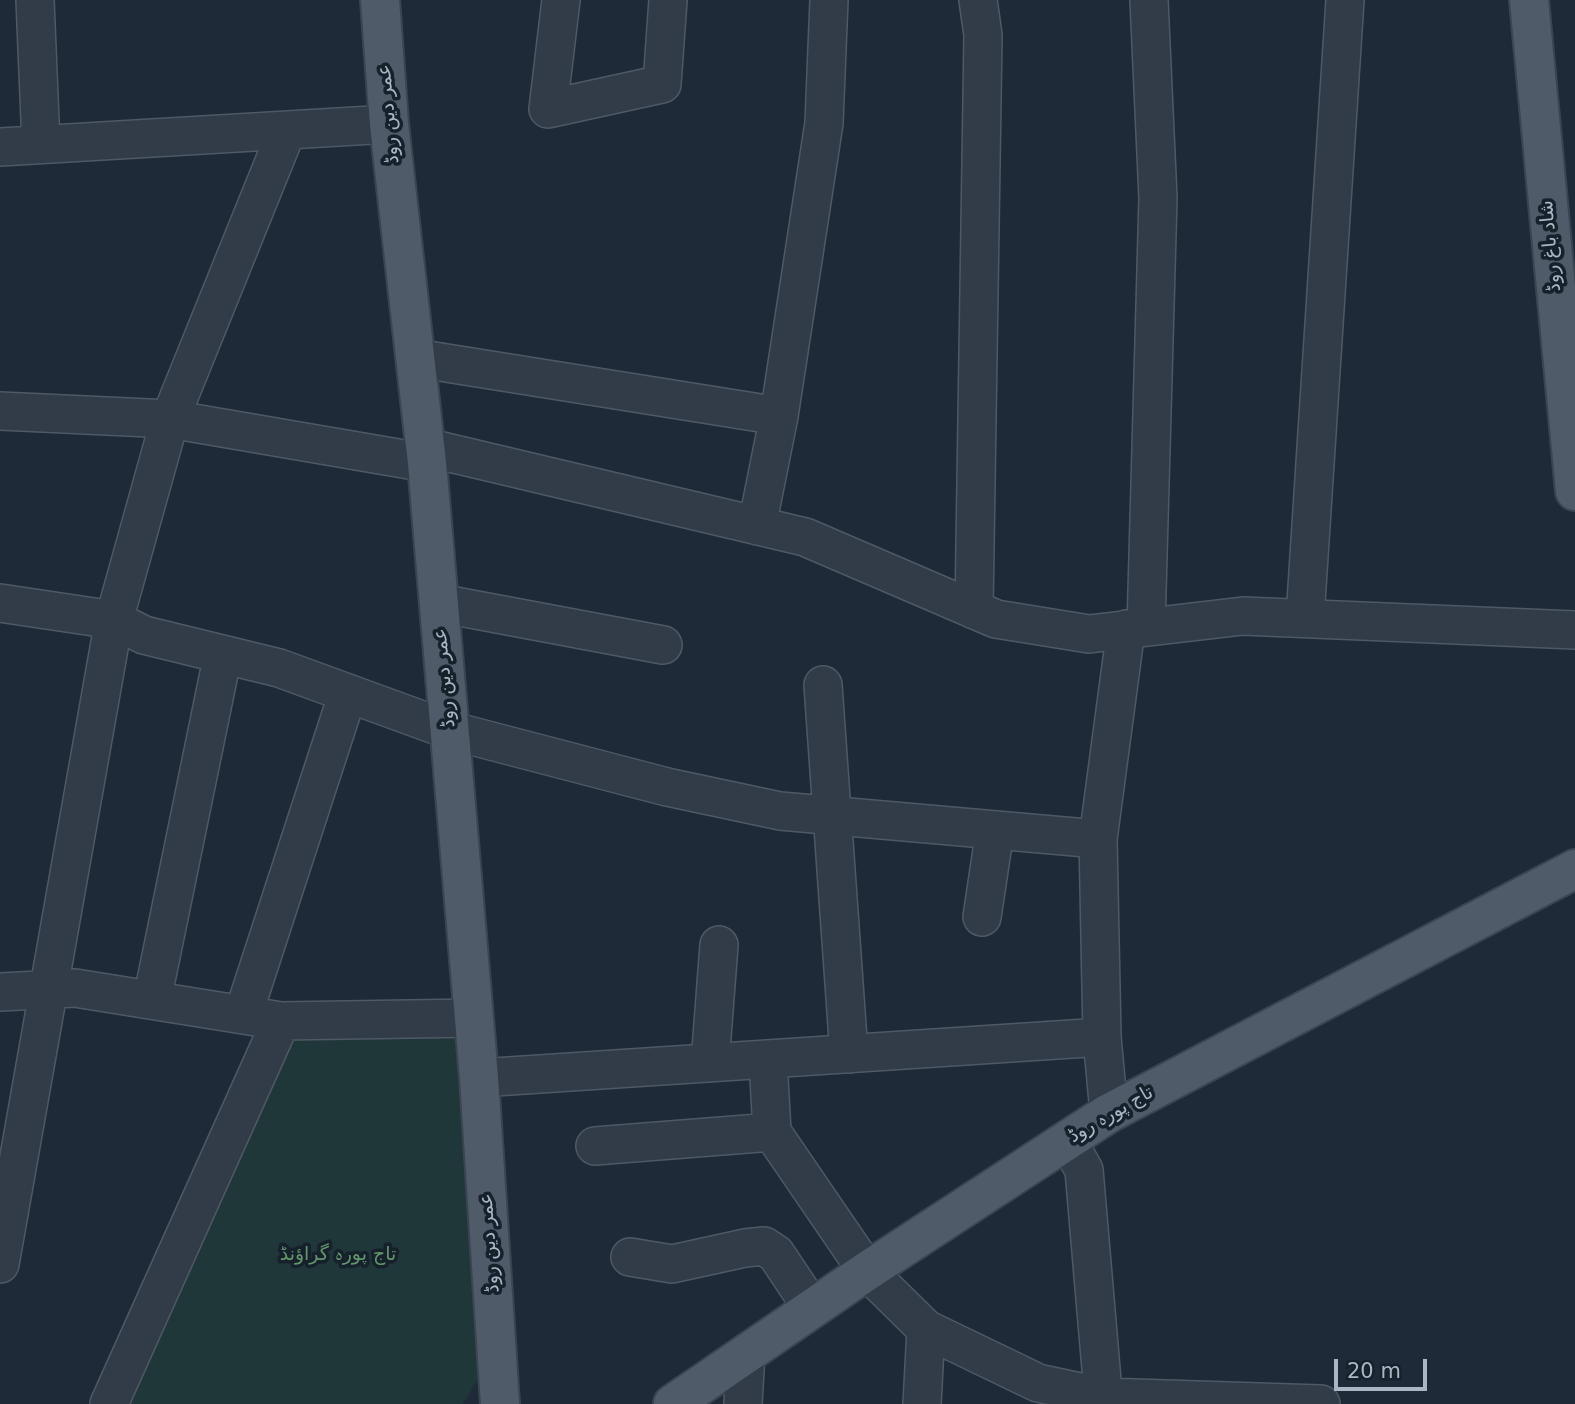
<!DOCTYPE html>
<html>
<head>
<meta charset="utf-8">
<style>
	body { margin:0 }
	#map { position:relative; width:1575px; height:1404px; overflow:hidden; background:#1e2a38; font-family:"DejaVu Sans",sans-serif }
	canvas { display:block }
	.scale { position:absolute; left:1334px; top:1359px; width:93px; height:32px; box-sizing:border-box; border:4px solid #abb6c5; border-top:0; padding-left:9px; font-size:21px; line-height:24px; white-space:nowrap; color:#abb6c5; -webkit-text-stroke:5px #17212c; paint-order:stroke }
</style>
</head>
<body>
<div id="map">
<canvas width="1575" height="1404"></canvas>
<div class="scale">20 m</div>
</div>
<script>
const ctx = document.querySelector('canvas').getContext('2d');
ctx.lineJoin = 'round';
function paint(path, color) {
  ctx.fillStyle = color;
  ctx.fill(path, 'evenodd');
}
function strokePath(path, color, width, dash) {
  ctx.strokeStyle = color;
  ctx.lineWidth = width;
  ctx.lineCap = dash ? 'butt' : 'round';
  ctx.setLineDash(dash || []);
  ctx.stroke(path);
}
function label(font, color, halo, rows, align = 'center') {
  ctx.font = font + ' "DejaVu Sans","Noto Naskh Arabic",sans-serif';
  ctx.lineWidth = 7;
  ctx.setLineDash([]);
  ctx.textBaseline = 'middle';
  ctx.strokeStyle = halo;
  ctx.fillStyle = color;
  for (const [text, x, y, turn = 0] of rows) {
    ctx.save();
    ctx.translate(x, y);
    ctx.rotate((+turn || 0) * Math.PI / 180);
    ctx.textAlign = isNaN(turn) ? turn : align;
    if (halo) ctx.strokeText(text, 0, 0);
    ctx.fillText(text, 0, 0);
    ctx.restore();
  }
}
const green = new Path2D(`
	M474,1018L492,1355L463,1404H109L281,1021Z`);
const minor = new Path2D(`
	M35,0L41,144
	M561,0L548,109L662,84L668,0
	M0,147L389,124
	M415,358L779,416
	M0,411L170,419L427,463
	M425,447L805,537L996,619L1089,634L1243,616L1575,630
	M757,526L779,416L824,123L829,0
	M0,603L114,620L144,635L279,668L449,730L667,787L780,811L1098,839
	M439,603L663,645
	M974,610L983,35L978,0
	M1305,618L1345,0
	M1146,627L1158,198L1149,0
	M823,685L849,1054
	M982,917L995,830
	M0,992L75,988L281,1021L474,1018
	M152,1000L223,654
	M243,1015L348,693
	M1102,1037L1109,1113
	M768,1059L772,1132L867,1271L926,1329L1038,1383L1104,1397L1321,1404
	M710,1063L719,945
	M479,1078L1102,1037L1098,839L1126,629
	M1067,1140L1084,1170L1104,1404
	M595,1146L772,1132
	M630,1257L672,1264L745,1248L764,1246L776,1254L812,1308
	M0,1264L114,620L170,419L287,130
	M109,1404L281,1021
	M743,1404L746,1353
	M922,1404L926,1329`);
const major = new Path2D(`
	M380,0L389,124L427,463L479,1078L500,1404
	M1529,0L1575,491
	M673,1404L867,1271L1109,1113L1575,869`);
const streetNames = [
	["عمر دین روڈ",389,114,-95],
	["شاد باغ روڈ",1551,246,-95],
	["عمر دین روڈ",445,678,-95],
	["تاج پورہ روڈ",1111,1115,-30],
	["عمر دین روڈ",490,1243,-94]
];
const parkNames = [
	["تاج پورہ گراؤنڈ",338,1255]
];
paint(green, '#203739');
strokePath(minor, '#4f5966', 40);
strokePath(major, '#3b4552', 42);
strokePath(minor, '#323c48', 37);
strokePath(major, '#4f5b69', 38);
label('19px', '#abb6c5', '#17212c', streetNames);
label('19px', '#62976c', '#17212c', parkNames);
</script>
</body>
</html>
